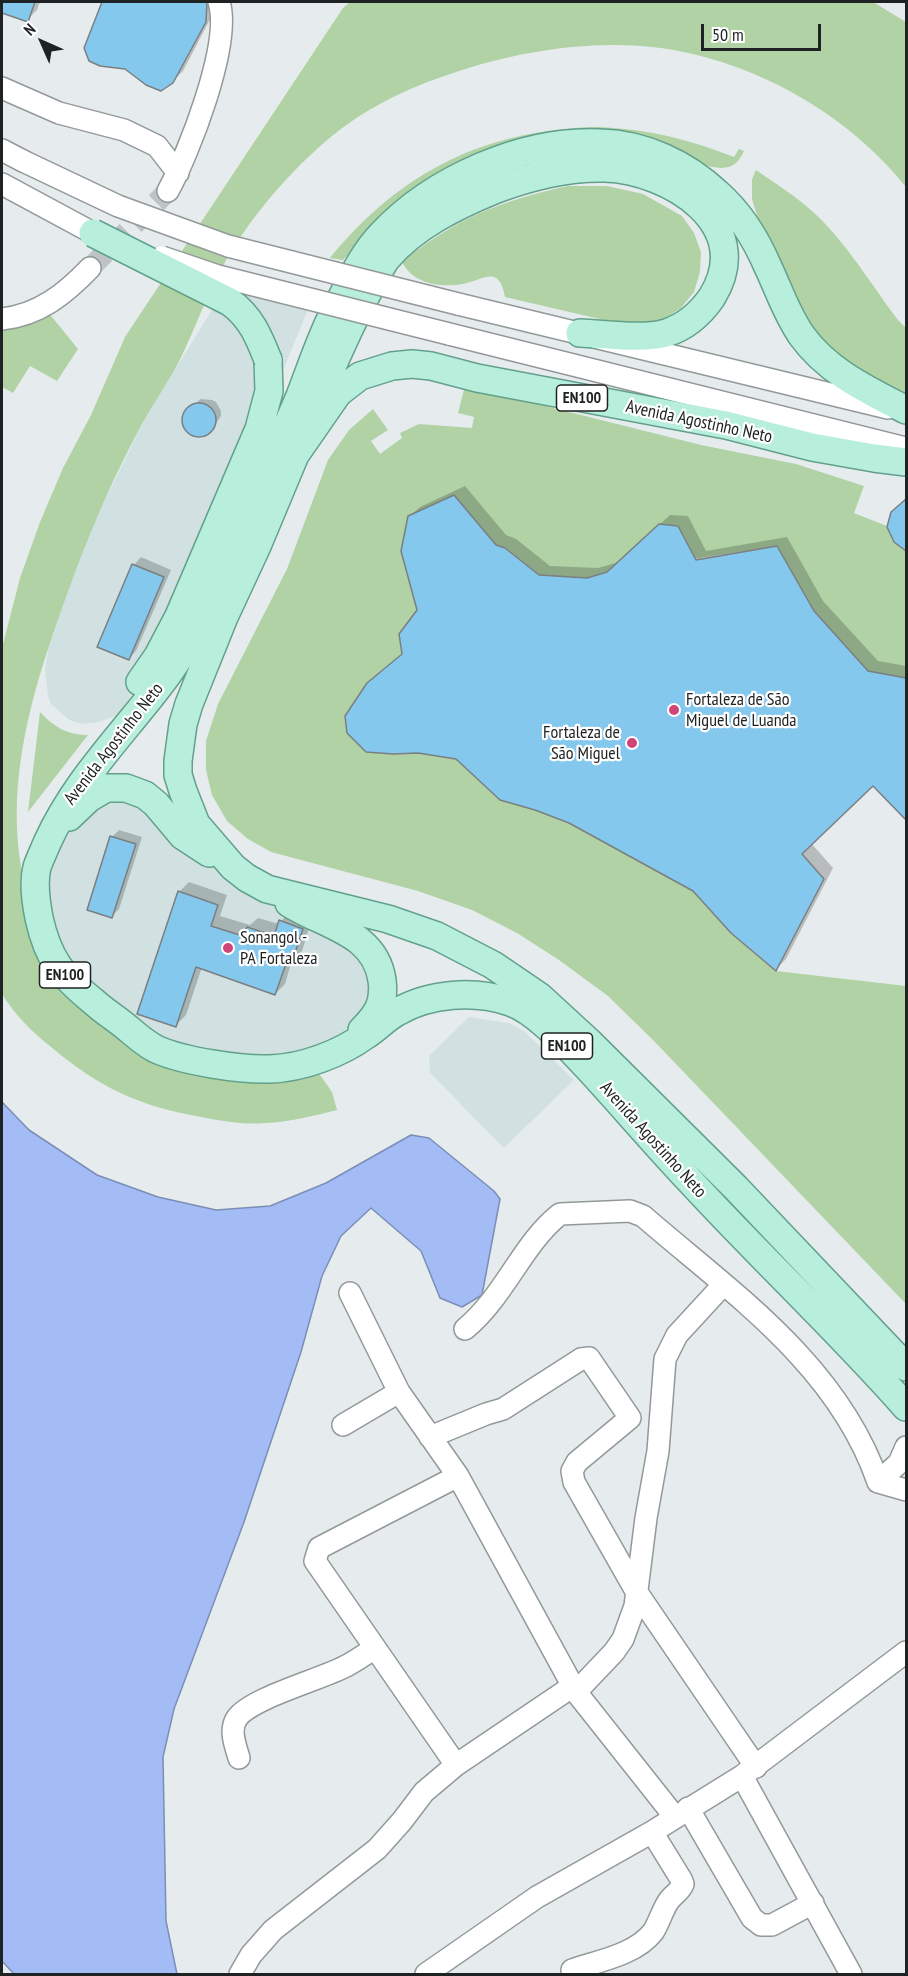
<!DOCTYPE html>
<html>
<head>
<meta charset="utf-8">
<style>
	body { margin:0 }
	#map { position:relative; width:908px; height:1976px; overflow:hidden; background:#e6eced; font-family:"PT Sans Narrow",sans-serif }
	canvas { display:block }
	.frame { position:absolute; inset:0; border:3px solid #1f2222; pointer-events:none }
	.north { position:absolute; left:12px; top:12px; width:60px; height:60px; -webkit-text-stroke:4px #fff; paint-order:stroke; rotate:315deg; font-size:16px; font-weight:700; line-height:24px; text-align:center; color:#1f2222 }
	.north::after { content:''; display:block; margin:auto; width:21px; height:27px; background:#1f2222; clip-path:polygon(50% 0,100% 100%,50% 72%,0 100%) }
	.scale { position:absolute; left:701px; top:24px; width:120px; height:27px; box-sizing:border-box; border:3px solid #1f2222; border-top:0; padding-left:8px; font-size:18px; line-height:21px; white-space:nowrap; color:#1f2222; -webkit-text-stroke:4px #fff; paint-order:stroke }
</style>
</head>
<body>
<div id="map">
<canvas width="908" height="1976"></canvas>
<div class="frame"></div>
<div class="north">N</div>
<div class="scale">50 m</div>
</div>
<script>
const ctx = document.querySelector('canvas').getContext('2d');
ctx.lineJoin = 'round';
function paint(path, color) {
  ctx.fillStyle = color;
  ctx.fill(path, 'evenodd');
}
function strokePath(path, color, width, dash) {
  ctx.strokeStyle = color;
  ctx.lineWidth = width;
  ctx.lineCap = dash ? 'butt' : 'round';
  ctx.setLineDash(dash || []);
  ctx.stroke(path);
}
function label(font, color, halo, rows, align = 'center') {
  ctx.font = font + ' "PT Sans Narrow",sans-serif';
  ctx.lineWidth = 4.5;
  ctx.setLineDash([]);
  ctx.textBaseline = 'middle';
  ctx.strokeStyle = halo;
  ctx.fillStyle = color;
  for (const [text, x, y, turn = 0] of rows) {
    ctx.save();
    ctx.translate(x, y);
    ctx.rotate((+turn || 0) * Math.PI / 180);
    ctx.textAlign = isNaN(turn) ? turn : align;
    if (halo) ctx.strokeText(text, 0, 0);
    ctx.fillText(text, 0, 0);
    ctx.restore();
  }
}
const built = new Path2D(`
	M231,279L312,300L259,429L158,656L118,715L99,722L82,724L69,720L51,704L48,696L45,670L49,643L90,531L144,420Z
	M125,787L349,934L383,990L342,1049L207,1063L91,1000L37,908L63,828Z
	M469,1017L509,1023L524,1031L574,1080L504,1148L430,1073L429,1056Z`);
const green = new Path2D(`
	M350,2H873L906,22V187C848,114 754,61 661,48C592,39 518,51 453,73C407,88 363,109 326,141C282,179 243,226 216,279C201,309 190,342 174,371C164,388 153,405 143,422C112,479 87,538 65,600C32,691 1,792 26,889C29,902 37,927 44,937C53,950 69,962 80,973C106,999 132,1024 158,1050L310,1061L332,1092L337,1110C313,1116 289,1122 265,1123C244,1125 222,1121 201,1117C139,1106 100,1088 51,1047C32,1032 15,1015 2,994V648L20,578L40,522L63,468L91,415L125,337L343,8Z
	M598,127C648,129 688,139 734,157L739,149L744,151C742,155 739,160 736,163C721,177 685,157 668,151L373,227L343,260L330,258C400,172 486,129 598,127Z
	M756,170C775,183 795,196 812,211C847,243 870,283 898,320L906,328V393L896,390L820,347L766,245L752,199V179Z
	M568,186H607L643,194L682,216L694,233L701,252L700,272L694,292L681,308L664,319L634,327L505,297C499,264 484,280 463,284C441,288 413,284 402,262C456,218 500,201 568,186Z
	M43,306L78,349L57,381L30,366L13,393L2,387V319Z
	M465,386L701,445L796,464L864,486L854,513L902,532L906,551V678L868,671L814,611L777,546L607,572L587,578L539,575L506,548L496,545L454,495L408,516L401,551L418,588L417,616L399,634L402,653L367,683L345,716L347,733L366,752L393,754L418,753L456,759L500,800L535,810L569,823L693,891L731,933L776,971L906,986V1304L653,1040L608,996L559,960L517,933L472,910L418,891L271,852L248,839L227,821L212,795L206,770V741L218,704L287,569L328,460L349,430L373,409L388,430L371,441L380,454L402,438L400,433L419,424L472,428L474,417L458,413Z
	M40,712C54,727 67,735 88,735L28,812Z`);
const water = new Path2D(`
	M2,1102L29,1130L97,1175L158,1197L216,1210L270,1206L326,1183L411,1135L429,1138L494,1191L500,1199L482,1295L462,1307L440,1298L421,1251L371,1208L341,1236L322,1276L301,1352L244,1522L174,1709L163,1757L166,1921L177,1974H14L2,1961Z`);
const shadow = new Path2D(`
	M2,2H40L37,10L27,20L2,11Z
	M103,2H217L215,10L183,71L172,82L86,48Z
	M201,399L212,400L216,402L221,411V416L211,431L197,436L188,431L183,421L186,410Z
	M465,486L506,535L516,539L550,566L598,568L619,562L670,515L688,516L706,551L787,537L823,601L878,661L906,666V812L903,814L873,784L811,843L833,868L786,959L776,969L693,889L457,757L368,684L403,653L419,610L409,517L420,507Z
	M906,498V549L895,541L890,534L889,519L892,512Z
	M141,557L171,570L136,651L129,658L134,565Z
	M119,830L142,837L119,909L112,916V837Z
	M189,882L227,895L220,916L250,925L258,918L279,924L290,911L312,919L302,951L292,960L285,984L275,994L202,967L186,1015L176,1025L179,892Z`);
const building = new Path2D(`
	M2,2H35L28,22L2,13Z
	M102,2H207L206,22L173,83L161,91L146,85L125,69L100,66L89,61L84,48Z
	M182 420a17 17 0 1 1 34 0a17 17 0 1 1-34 0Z
	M454,495L496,545L505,548L539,575L587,578L607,572L659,524L678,526L696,560L777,546L814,611L868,671L906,678V820L873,786L802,854L824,879L776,971L731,933L693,891L569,823L535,810L500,800L456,759L418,753L393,754L366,752L347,733L345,716L367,683L402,654L399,634L417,610L401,551L408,516Z
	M906,499V551L894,542L887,527L891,512Z
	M132,564L164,577L129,660L97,647Z
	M110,836L136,844L112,918L87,910Z
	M178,891L218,905L211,926L243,936L247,927L274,936L279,920L303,929L292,962L287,961L275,995L196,967L176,1027L137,1014Z`);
const minorTunnel = new Path2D(`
	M90,268L168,191`);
const minor = new Path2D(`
	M2,88L59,113L124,130L157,146L178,173
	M2,150L23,161
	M2,184L93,233
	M168,191C189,153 232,43 219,2
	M458,304L888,408
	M2,319C39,315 65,294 90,268
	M449,334L906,448
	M350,1293L399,1392L458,1476L576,1692L675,1817
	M465,1329C505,1296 522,1244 560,1214L630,1211L643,1216C732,1293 838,1365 878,1482
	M343,1425L399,1392
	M430,1437L486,1414L503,1409L581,1359L589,1358L630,1418L577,1462L572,1471L574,1482L636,1591L756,1767
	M878,1482L899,1463L906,1447
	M878,1482L906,1490
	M576,1692L614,1652L623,1639L635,1606L646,1518L658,1451L665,1359L677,1335L723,1285
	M239,1758C235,1744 229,1730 237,1718C251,1698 322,1679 346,1666C356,1661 365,1654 374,1649
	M456,1765L315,1561L319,1548L458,1476
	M742,1776L851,1974
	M688,1808L752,1918L761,1925H772L813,1903
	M572,1970C598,1961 635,1955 653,1932C659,1923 662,1911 668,1902C672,1895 680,1892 683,1884L681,1879L652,1832
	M240,1974L251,1955L273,1930L377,1849L402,1821L424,1792L456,1765L573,1686
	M426,1974L537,1897L652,1832L742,1776L906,1652`);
const major = new Path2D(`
	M314,409C331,368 348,328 369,290C375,279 380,267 387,258C415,226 455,206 494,190C528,177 567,167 605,168C669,170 757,224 712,297C701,313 685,327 666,333C642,340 606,334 580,333
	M906,410C868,390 828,372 802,336C787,315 779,290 768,267C756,239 740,213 717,193C686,164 644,144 601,143C524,139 433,179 381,235C360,257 348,287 334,312C320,339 311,368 300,396C281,440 262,483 244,527C234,550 224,575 213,598C198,628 180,659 159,686C119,738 74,783 47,843C45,848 39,861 37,867C33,883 36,902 39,918C48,959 62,976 94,1002C104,1011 115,1018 125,1026C135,1034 144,1043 156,1049C182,1061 240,1070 270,1069C302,1068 340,1054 366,1035C377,1028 386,1018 397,1012C430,993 474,990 510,1002C537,1011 568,1047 588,1068C623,1106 656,1145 692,1183C762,1259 838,1330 906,1407
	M906,462L874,458L812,447L726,425L477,378L431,366L412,364L392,366L360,376L338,393L295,455L257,546L224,617L189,704L183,724L178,761V775L183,791L196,824L233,867L247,878L267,889L388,919L437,936L493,965L540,997L589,1042L736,1188L906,1367
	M140,682L158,656L179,616L259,429L269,391L268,360
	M69,817L89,798L106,788H126L145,795L156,804L183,836L209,853
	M289,903C325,926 375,932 382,980C385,1003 378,1014 362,1030`);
const minorBridge = new Path2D(`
	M23,161L118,206L228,246L458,304
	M162,257L218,276L449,334`);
const majorBridge = new Path2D(`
	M93,233L230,302C251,317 259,337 268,360`);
const markers = [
	[674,710,6,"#d04477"],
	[632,743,6,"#d04477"],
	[228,948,6,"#d04477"]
];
const shields = [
	[582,398,51],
	[65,975,51],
	[567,1046,51]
];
const shieldNames = [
	["EN100",582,398],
	["EN100",65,975],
	["EN100",567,1046]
];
const streetNames = [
	["Avenida Agostinho Neto",699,422,12],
	["Avenida Agostinho Neto",114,744,-52],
	["Avenida Agostinho Neto",653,1140,48]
];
const poiNames = [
	["Fortaleza de São",686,700],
	["Miguel de Luanda",686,721],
	["Fortaleza de",620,733,"right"],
	["São Miguel",620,754,"right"],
	["Sonangol -",240,938],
	["PA Fortaleza",240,959]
];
paint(built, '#d1e1e2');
paint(green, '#b0d2a5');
paint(water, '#a3bcf5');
strokePath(water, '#7b8eb6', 1.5);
paint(shadow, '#0003');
paint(building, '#85c8ed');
strokePath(building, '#7a7f81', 1.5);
strokePath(minorTunnel, '#bec4c4', 21, [21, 10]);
strokePath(minor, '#939999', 24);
strokePath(major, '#63a08b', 30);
strokePath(minor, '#fff', 21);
strokePath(major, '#b7efdc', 27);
strokePath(minorBridge, '#939999', 24, []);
strokePath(majorBridge, '#63a08b', 30, []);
strokePath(minorBridge, '#fff', 21);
strokePath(majorBridge, '#b7efdc', 27);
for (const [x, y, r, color] of markers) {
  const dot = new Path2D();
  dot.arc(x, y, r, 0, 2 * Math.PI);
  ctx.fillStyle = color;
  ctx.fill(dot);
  strokePath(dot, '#fff', 2);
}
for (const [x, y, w] of shields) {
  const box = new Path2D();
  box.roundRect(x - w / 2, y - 13, w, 26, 4.5);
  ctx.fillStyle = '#fff';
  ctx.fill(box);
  strokePath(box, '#1f2222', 1.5);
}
label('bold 16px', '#1f2222', null, shieldNames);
label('18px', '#1f2222', '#fff', streetNames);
label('18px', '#1f2222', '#fff', poiNames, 'left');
</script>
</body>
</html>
